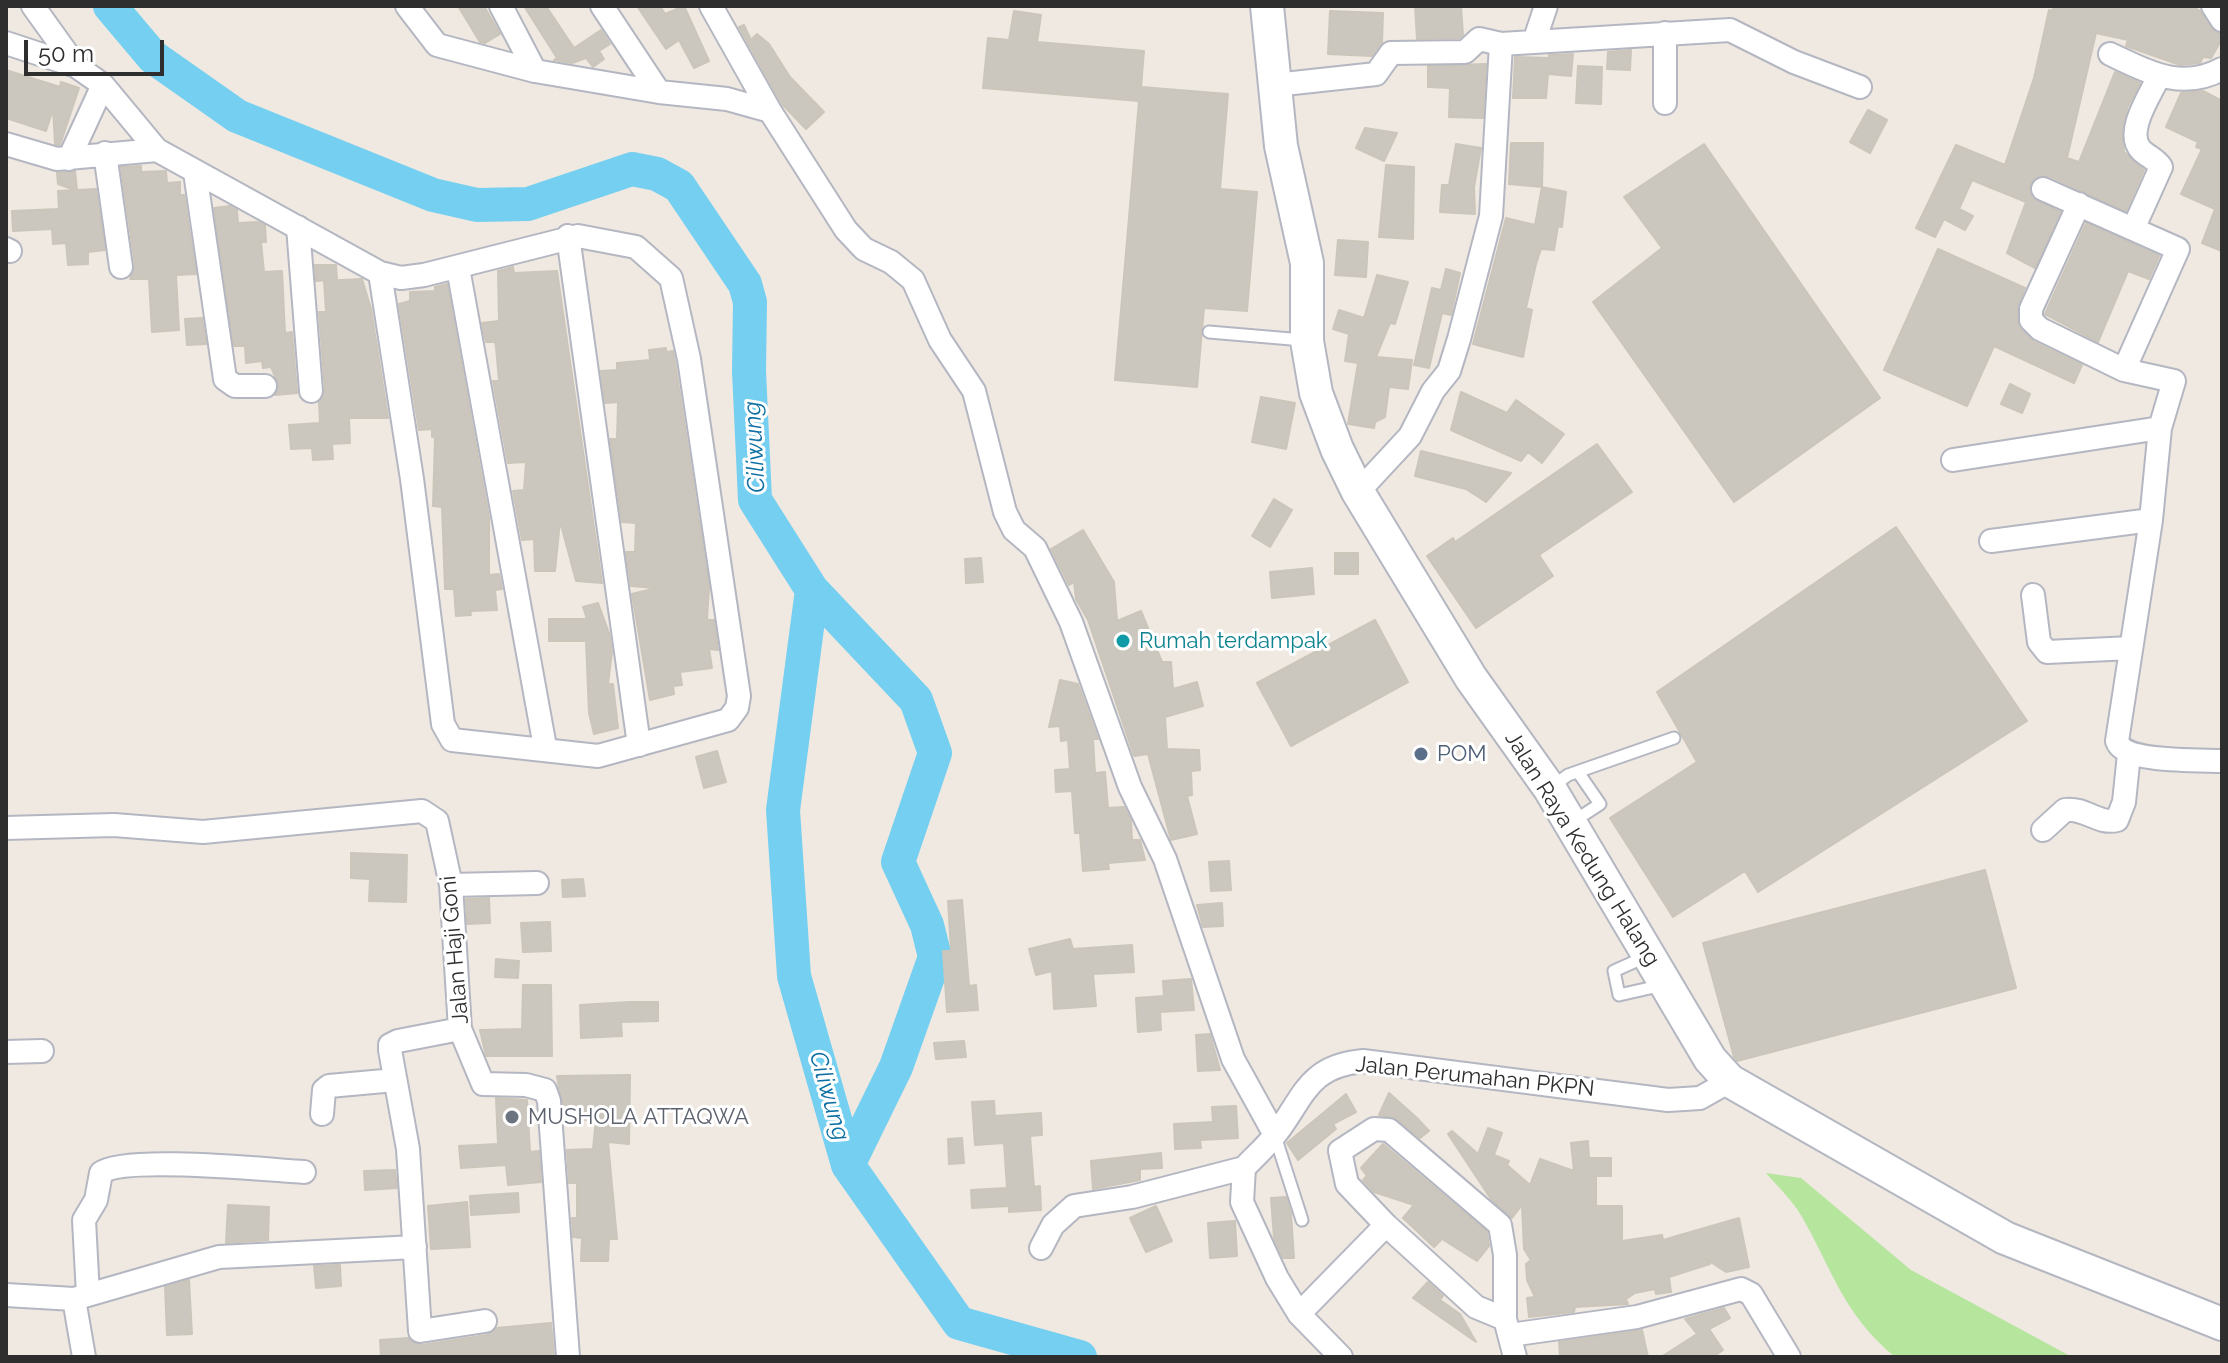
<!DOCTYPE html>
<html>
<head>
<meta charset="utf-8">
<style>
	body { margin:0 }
	#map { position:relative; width:2228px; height:1363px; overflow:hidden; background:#efe9e1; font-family:Raleway,sans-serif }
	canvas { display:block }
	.frame { position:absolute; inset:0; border:8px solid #2e2e2e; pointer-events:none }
	.scale { position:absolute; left:24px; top:40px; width:140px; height:36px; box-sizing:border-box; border:4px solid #2e2e2e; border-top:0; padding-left:10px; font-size:24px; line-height:28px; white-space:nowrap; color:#2e2e2e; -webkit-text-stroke:6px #fff; paint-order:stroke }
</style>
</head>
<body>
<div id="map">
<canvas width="2228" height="1363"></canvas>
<div class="frame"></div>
<div class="scale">50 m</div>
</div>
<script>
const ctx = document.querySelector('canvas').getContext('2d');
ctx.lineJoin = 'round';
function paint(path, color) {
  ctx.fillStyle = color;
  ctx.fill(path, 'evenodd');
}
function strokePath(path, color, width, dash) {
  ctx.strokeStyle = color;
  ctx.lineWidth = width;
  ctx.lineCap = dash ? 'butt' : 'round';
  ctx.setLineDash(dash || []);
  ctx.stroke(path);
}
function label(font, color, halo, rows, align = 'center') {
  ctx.font = font + ' Raleway,sans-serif';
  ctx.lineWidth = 6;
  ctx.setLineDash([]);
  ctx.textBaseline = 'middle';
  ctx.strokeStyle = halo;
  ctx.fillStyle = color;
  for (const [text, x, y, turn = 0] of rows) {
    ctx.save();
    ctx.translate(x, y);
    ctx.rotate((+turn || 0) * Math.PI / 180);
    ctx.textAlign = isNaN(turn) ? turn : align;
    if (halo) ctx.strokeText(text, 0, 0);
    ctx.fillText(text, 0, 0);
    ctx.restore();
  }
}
const green = new Path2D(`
	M1766,1173L1801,1178L1911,1270L2072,1357H1895C1843,1314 1833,1271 1802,1217C1793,1201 1778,1187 1766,1173Z`);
const river = new Path2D(`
	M110,6L153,57L237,116L433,195L477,205L528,204L632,169L657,174L679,186L745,284L750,302L749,371L755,500L812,590L783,810L794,976L848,1165L959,1323L1080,1357
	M812,590L916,700L935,753L898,862L927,925L935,957L896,1067L848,1165`);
const building = new Path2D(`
	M458,6H484L500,34L485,43L480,42Z
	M524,6H546L574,48L601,30L610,44L599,51L604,59L593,67L586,58L572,63L554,60L557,58Z
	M637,6H660L665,14L684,6L709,61L694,68L679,40L666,49Z
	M1415,6H1461L1463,35L1459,38L1417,39Z
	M2053,6H2192L2200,11L2211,28L2222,34V39L2211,58L2203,57L2200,63L2180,65L2126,46L2128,40L2096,33L2067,158L2079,162L2115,72L2140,83L2127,108L2122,135L2124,152L2144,170L2126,211L2049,176L2034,178L2029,190L2032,198L2060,212L2035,268L2007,253L2026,202L1972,180L1959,209L1973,216L1965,230L1944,219L1935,237L1916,228L1956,145L2005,165L2034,78L2049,10L2053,11Z
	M1014,11L1041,15L1037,42L1144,51L1141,87L1228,94L1220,189L1257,192L1247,311L1204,308L1197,387L1115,380L1139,101L983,88L988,38L1009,40Z
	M1330,11L1383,13L1382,43L1372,56L1328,54Z
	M744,25L751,40L757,34L769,44L790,77L824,112L806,129L782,104L739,27Z
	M1631,50L1630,70L1607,69L1608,52Z
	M1573,54L1571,76L1548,74L1546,98H1513L1515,57L1549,58V55Z
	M1486,64L1483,118L1449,117L1450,88L1428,87V66Z
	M1578,66L1602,67L1601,104L1576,103Z
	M6,70L60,87L61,82L79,88L60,145L55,144L53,109L46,131L6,118Z
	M2203,91L2222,101V251L2202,243L2215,209L2181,194L2202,149L2196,147L2198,142L2166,127L2181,93Z
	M1868,110L1887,120L1870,153L1850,142Z
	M1365,128L1397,133L1384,161L1356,148Z
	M1511,143H1543L1542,187L1509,184Z
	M1456,144L1481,148L1474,187L1475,214L1440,212L1442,185H1449Z
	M1704,144L1880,398L1734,502L1593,302L1662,248L1624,197Z
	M1386,165L1414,167L1413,239L1379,237Z
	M141,166V172L166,171L167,183L180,182V195H184L196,274L176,275L179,330L152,332L149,279H130L135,265L121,167Z
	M75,171L77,190L96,189L105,250L88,252V264L68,265L66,243L53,244L52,229L13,231L12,211L59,209L58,191L75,190L58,184L57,173Z
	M1542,187L1566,192L1562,227L1558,226L1554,250L1541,249L1536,264L1526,308L1532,310L1523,357L1473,344L1506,218L1535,225Z
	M230,206L237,210L238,223L258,222L265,225L266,242H261L264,272L282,271L285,333L292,332L297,393L275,395L279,385L271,367L263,368L262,361L246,363L245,346H234L214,208Z
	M2086,223L2159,256L2149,279L2128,271L2098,342L2045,314Z
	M1338,240L1368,242L1366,277L1335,275Z
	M1938,249L2025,288L2017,308L2018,326L2034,342L2082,365L2074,383L1994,346L1967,406L1884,370Z
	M315,265H336L337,279L316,281Z
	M513,267L514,273L557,271L602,583L576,581L560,521L555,571H535L534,539L522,540L513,491L524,490L526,462L508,463L493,381H499L496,347L495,342H486L482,323L499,321L498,271Z
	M1446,269L1460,273L1451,315L1442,313L1429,368L1414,365L1432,288L1441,290Z
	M1377,275L1408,282L1395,324L1390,323L1376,357L1412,360L1408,389L1389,387L1385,417L1375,422L1374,428L1348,424L1358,363L1345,361L1349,334L1333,329L1339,310L1364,318Z
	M362,279L371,309L388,418H349L350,443L332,444L333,459L313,460L312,448L291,449L289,425L320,423L319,402L325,390L319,312H326L324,281Z
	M447,284L489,518V575L499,574L502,589L495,590L497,610L470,611L471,615L456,616L454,589H445L442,507L433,506L435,437H432V429L419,430L399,304L410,301V292L435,291V287Z
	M202,318L206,344L187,345L185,319Z
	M666,348V352L673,351L675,362L709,587L707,620H714L718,650L709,649L712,668L680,672L682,685L673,686L674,694L650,700L632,594L656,588L631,586L626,552H635L636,523L622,522L610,439H617L618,402L605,403L601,371L617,370V363L650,360L649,350Z
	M2010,384L2030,394L2022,413L2001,404Z
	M1461,392L1507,413L1516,400L1564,434L1542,463L1528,452L1521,461L1451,430Z
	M1261,397L1295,403L1286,449L1252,442Z
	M1597,444L1632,492L1539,555L1553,576L1476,628L1427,556L1453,538L1455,542Z
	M1421,451L1511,473L1486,502L1466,489L1415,476Z
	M1274,499L1292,510L1270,547L1252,536Z
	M1896,527L2027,721L1758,892L1745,871L1673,917L1610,818L1697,762L1657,692Z
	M1083,530L1114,582L1117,621L1141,611L1162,662H1171L1173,689L1197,682L1203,706L1165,717L1167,749L1199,750L1200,770L1191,771L1192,795L1187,796L1197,834L1171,840L1148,754L1134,756L1088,620L1076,599L1074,582L1069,585L1051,549Z
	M1335,553H1358V574H1335Z
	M981,558L983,582L966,583L965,559Z
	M1312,568L1314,594L1272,598L1270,572Z
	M598,603L609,633L612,652L608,684H613L618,728L594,734L589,713L586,641H549V619H587L583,607Z
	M1375,620L1408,682L1291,746L1257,683Z
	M1060,680L1078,684L1098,739H1093L1095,773L1105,772L1108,808L1124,807L1131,821L1132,840H1140L1145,860L1108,863L1109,869L1083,871L1080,833H1075L1072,791L1056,792L1055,770L1070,769L1068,740L1061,741L1060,726L1049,727Z
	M717,751L726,782L704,788L696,757Z
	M351,853L407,855L406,902L369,901L370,879L351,878Z
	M1229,861L1231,890L1211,891L1209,862Z
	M1985,870L2016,988L1737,1061L1734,1057L1703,943Z
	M583,879L585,896L563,897L562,880Z
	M489,898L490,923L467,924L466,899Z
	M962,900L969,986L976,985L978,1010L947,1012L943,951H951L948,901Z
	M1222,903L1223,926L1203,927L1197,905Z
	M550,922L551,951L523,952L521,923Z
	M1070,939L1073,949L1132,945L1134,972L1093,974L1096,1006L1054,1009L1052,971L1036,975L1029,949Z
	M496,959L519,961L518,978L495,977Z
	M1191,979L1194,1010L1160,1012L1161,1030L1138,1032L1136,998L1164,996L1163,981Z
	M523,985H551L552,1056H486L480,1030L522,1029Z
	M630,1002H658V1021L621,1022L622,1036L581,1038L580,1005Z
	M1210,1034L1220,1070L1198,1071L1196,1035Z
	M964,1041L966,1057L936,1059L934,1043Z
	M630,1075L629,1144L608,1142L617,1239H609L608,1261H581L582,1238L573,1237L572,1218H577V1183H569L567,1150L593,1149L596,1119L564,1121L557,1076Z
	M1389,1093L1417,1118L1429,1131L1420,1138L1397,1119L1379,1115Z
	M1346,1094L1356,1112L1333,1124L1336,1129L1298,1160L1287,1143Z
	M496,1098L527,1100L530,1152L539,1151L541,1182L508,1185L506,1165L461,1168L459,1146L498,1144Z
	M994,1101L995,1116L1041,1113L1042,1135L1030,1136L1034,1187L1040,1186L1041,1210L1009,1212V1206L972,1208L971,1190L1007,1188L1004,1143L975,1145L972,1102Z
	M1236,1106L1238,1138L1200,1140L1201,1148L1175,1149L1174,1124L1213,1122L1212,1107Z
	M1488,1128L1502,1133L1494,1155L1509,1161L1507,1165L1530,1185L1540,1159L1574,1171L1571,1143L1588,1141L1589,1158H1611V1176H1596V1206H1622V1241L1662,1235L1663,1240L1739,1218L1749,1267L1726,1272L1706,1259L1710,1264L1669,1277L1671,1292L1656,1294L1655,1289L1635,1293L1626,1299L1628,1304L1575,1307L1574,1312L1529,1317L1527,1298L1535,1297L1527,1280L1526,1264L1531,1260L1524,1249L1522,1205L1512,1218L1491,1199L1448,1134L1452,1131L1478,1154Z
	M962,1138L964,1163L949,1164L948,1139Z
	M1383,1144L1487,1232L1489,1246L1477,1261L1442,1239L1434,1247L1403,1218L1414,1205L1374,1192L1363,1180L1367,1176L1361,1168Z
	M1161,1153L1162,1168L1140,1169V1180L1093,1189L1091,1161Z
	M395,1170L397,1188L365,1190L364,1171Z
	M518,1193L519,1212L471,1215L470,1196Z
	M1286,1197L1291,1214L1294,1258H1283L1274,1238L1271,1198Z
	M467,1202L470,1247L431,1249L428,1206Z
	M228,1205L269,1207L268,1240L226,1243Z
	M1156,1206L1172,1241L1146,1252L1130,1218Z
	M1235,1221L1237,1256L1210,1258L1208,1223Z
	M340,1265L341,1286L316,1288L314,1266Z
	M189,1280L192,1334L167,1335L165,1287Z
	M1428,1282L1443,1296L1440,1300L1460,1314L1476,1342L1413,1298Z
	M1724,1308L1730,1318L1709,1329L1723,1350L1713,1357H1661L1697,1334L1685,1319Z
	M551,1323L554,1357H381L380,1340L408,1338L422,1345L487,1335L496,1328Z
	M1642,1330L1648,1357H1560L1559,1342Z`);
const service = new Path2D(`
	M1209,332L1303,340
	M1553,786L1568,775L1674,738
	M1571,823L1600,804L1578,772
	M1645,957L1614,971L1619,995L1663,985
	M1275,1136L1302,1220`);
const minor = new Path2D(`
	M33,6L76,66L103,85L157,150L380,273L401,278L424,275L578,236L636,247L671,278L689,359L739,696L737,708L728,720L598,756L452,740L443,724L412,479L380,273
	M407,6L437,45L535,71L659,92L727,99L770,111
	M501,6L535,71
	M602,6L659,92
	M711,6L770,111L846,230L864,249L891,262L913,280L940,340L974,391L1005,512L1014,530L1035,548L1071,622L1130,787L1165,859L1233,1059L1275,1135
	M2213,6L2222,20
	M1665,33V103
	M1534,42L1546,6
	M6,43L76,66
	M2110,54C2149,72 2181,91 2222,69
	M1275,85L1376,74L1391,53L1465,52L1479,39L1501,44L1730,30L1794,62L1860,87
	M6,144L57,159L157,150
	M105,153L121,267
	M69,159L103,85
	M195,172L225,379L235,386H265
	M2043,189L2178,249L2124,370
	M2079,204L2031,309V320L2040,329L2124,370L2174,381L2160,428L2151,520L2117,741C2123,763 2200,760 2222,761
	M298,227L311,391
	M2134,227L2161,167C2156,159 2148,157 2141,150C2124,132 2151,94 2159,76
	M568,236L639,745
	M6,249L10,251
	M458,268L545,747
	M1953,460L2160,428
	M1358,492L1410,436L1433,391L1449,371L1459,339L1491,216L1501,44
	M1991,541L2151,520
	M2033,595L2039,642L2047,652L2131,648
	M6,828L114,825L203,832L422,811L437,821L451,885L460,1029L483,1084L526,1085L545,1090L549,1101L568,1357
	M2043,830L2065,810C2085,807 2098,825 2117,820L2124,802L2129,754
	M451,885L537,883
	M460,1029L398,1041L390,1045V1050L408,1149L420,1331L485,1321
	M6,1052L42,1051
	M322,1114L324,1090L329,1086L395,1080
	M1041,1248L1053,1225L1074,1206L1132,1197L1244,1168
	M6,1295L74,1299L219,1257L415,1247
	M88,1295L84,1220L96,1200L101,1173C124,1155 268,1170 304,1172
	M74,1299L84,1357
	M1299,1314L1386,1225
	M1505,1319L1476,1307L1386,1225L1347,1184L1340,1151L1374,1129L1389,1130L1500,1225L1505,1255V1319L1515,1357
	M1510,1335L1637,1317L1741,1289L1751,1294L1789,1357
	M1341,1357L1299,1314L1277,1278L1242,1202L1244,1168C1254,1157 1266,1147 1275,1135C1304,1098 1307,1066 1363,1061L1668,1100L1700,1098L1730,1081`);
const secondary = new Path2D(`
	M1267,6L1281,146L1307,263V341L1316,393L1337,449L1358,492L1471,678L1550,789L1710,1059L1730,1081L2005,1238L2222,1324`);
const markers = [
	[1123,641,8,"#0f9aa8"],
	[1421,754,8,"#5c6f8a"],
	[512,1117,8,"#6b7280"]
];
const cultureNames = [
	["Rumah terdampak",1139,641]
];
const serviceNames = [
	["POM",1437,754]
];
const streetNames = [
	["Jalan Raya Kedung Halang",1582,849,58],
	["Jalan Haji Goni",455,950,-95],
	["Jalan Perumahan PKPN",1475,1077,6]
];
const worshipNames = [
	["MUSHOLA ATTAQWA",528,1117]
];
const waterNames = [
	["Ciliwung",755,447,-93],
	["Ciliwung",829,1096,74]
];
paint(green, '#b6e59e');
strokePath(river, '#75cff0', 34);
paint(building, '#cbc7bf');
strokePath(building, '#cbc5ba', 2);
strokePath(service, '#b4b7c1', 15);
strokePath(minor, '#b4b7c1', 26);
strokePath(secondary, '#b4b7c1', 36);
strokePath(service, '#fff', 11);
strokePath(minor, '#fff', 22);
strokePath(secondary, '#fff', 32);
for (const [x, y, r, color] of markers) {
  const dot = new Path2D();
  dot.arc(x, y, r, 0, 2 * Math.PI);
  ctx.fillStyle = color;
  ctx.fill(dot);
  strokePath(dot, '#fff', 3);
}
label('22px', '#0d838f', '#fff', cultureNames, 'left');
label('22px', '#4e5e75', '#fff', serviceNames, 'left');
label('22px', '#2e2e2e', '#fff', streetNames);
label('22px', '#5b616d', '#fff', worshipNames, 'left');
label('italic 24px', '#0d6fa3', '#fff', waterNames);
</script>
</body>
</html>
